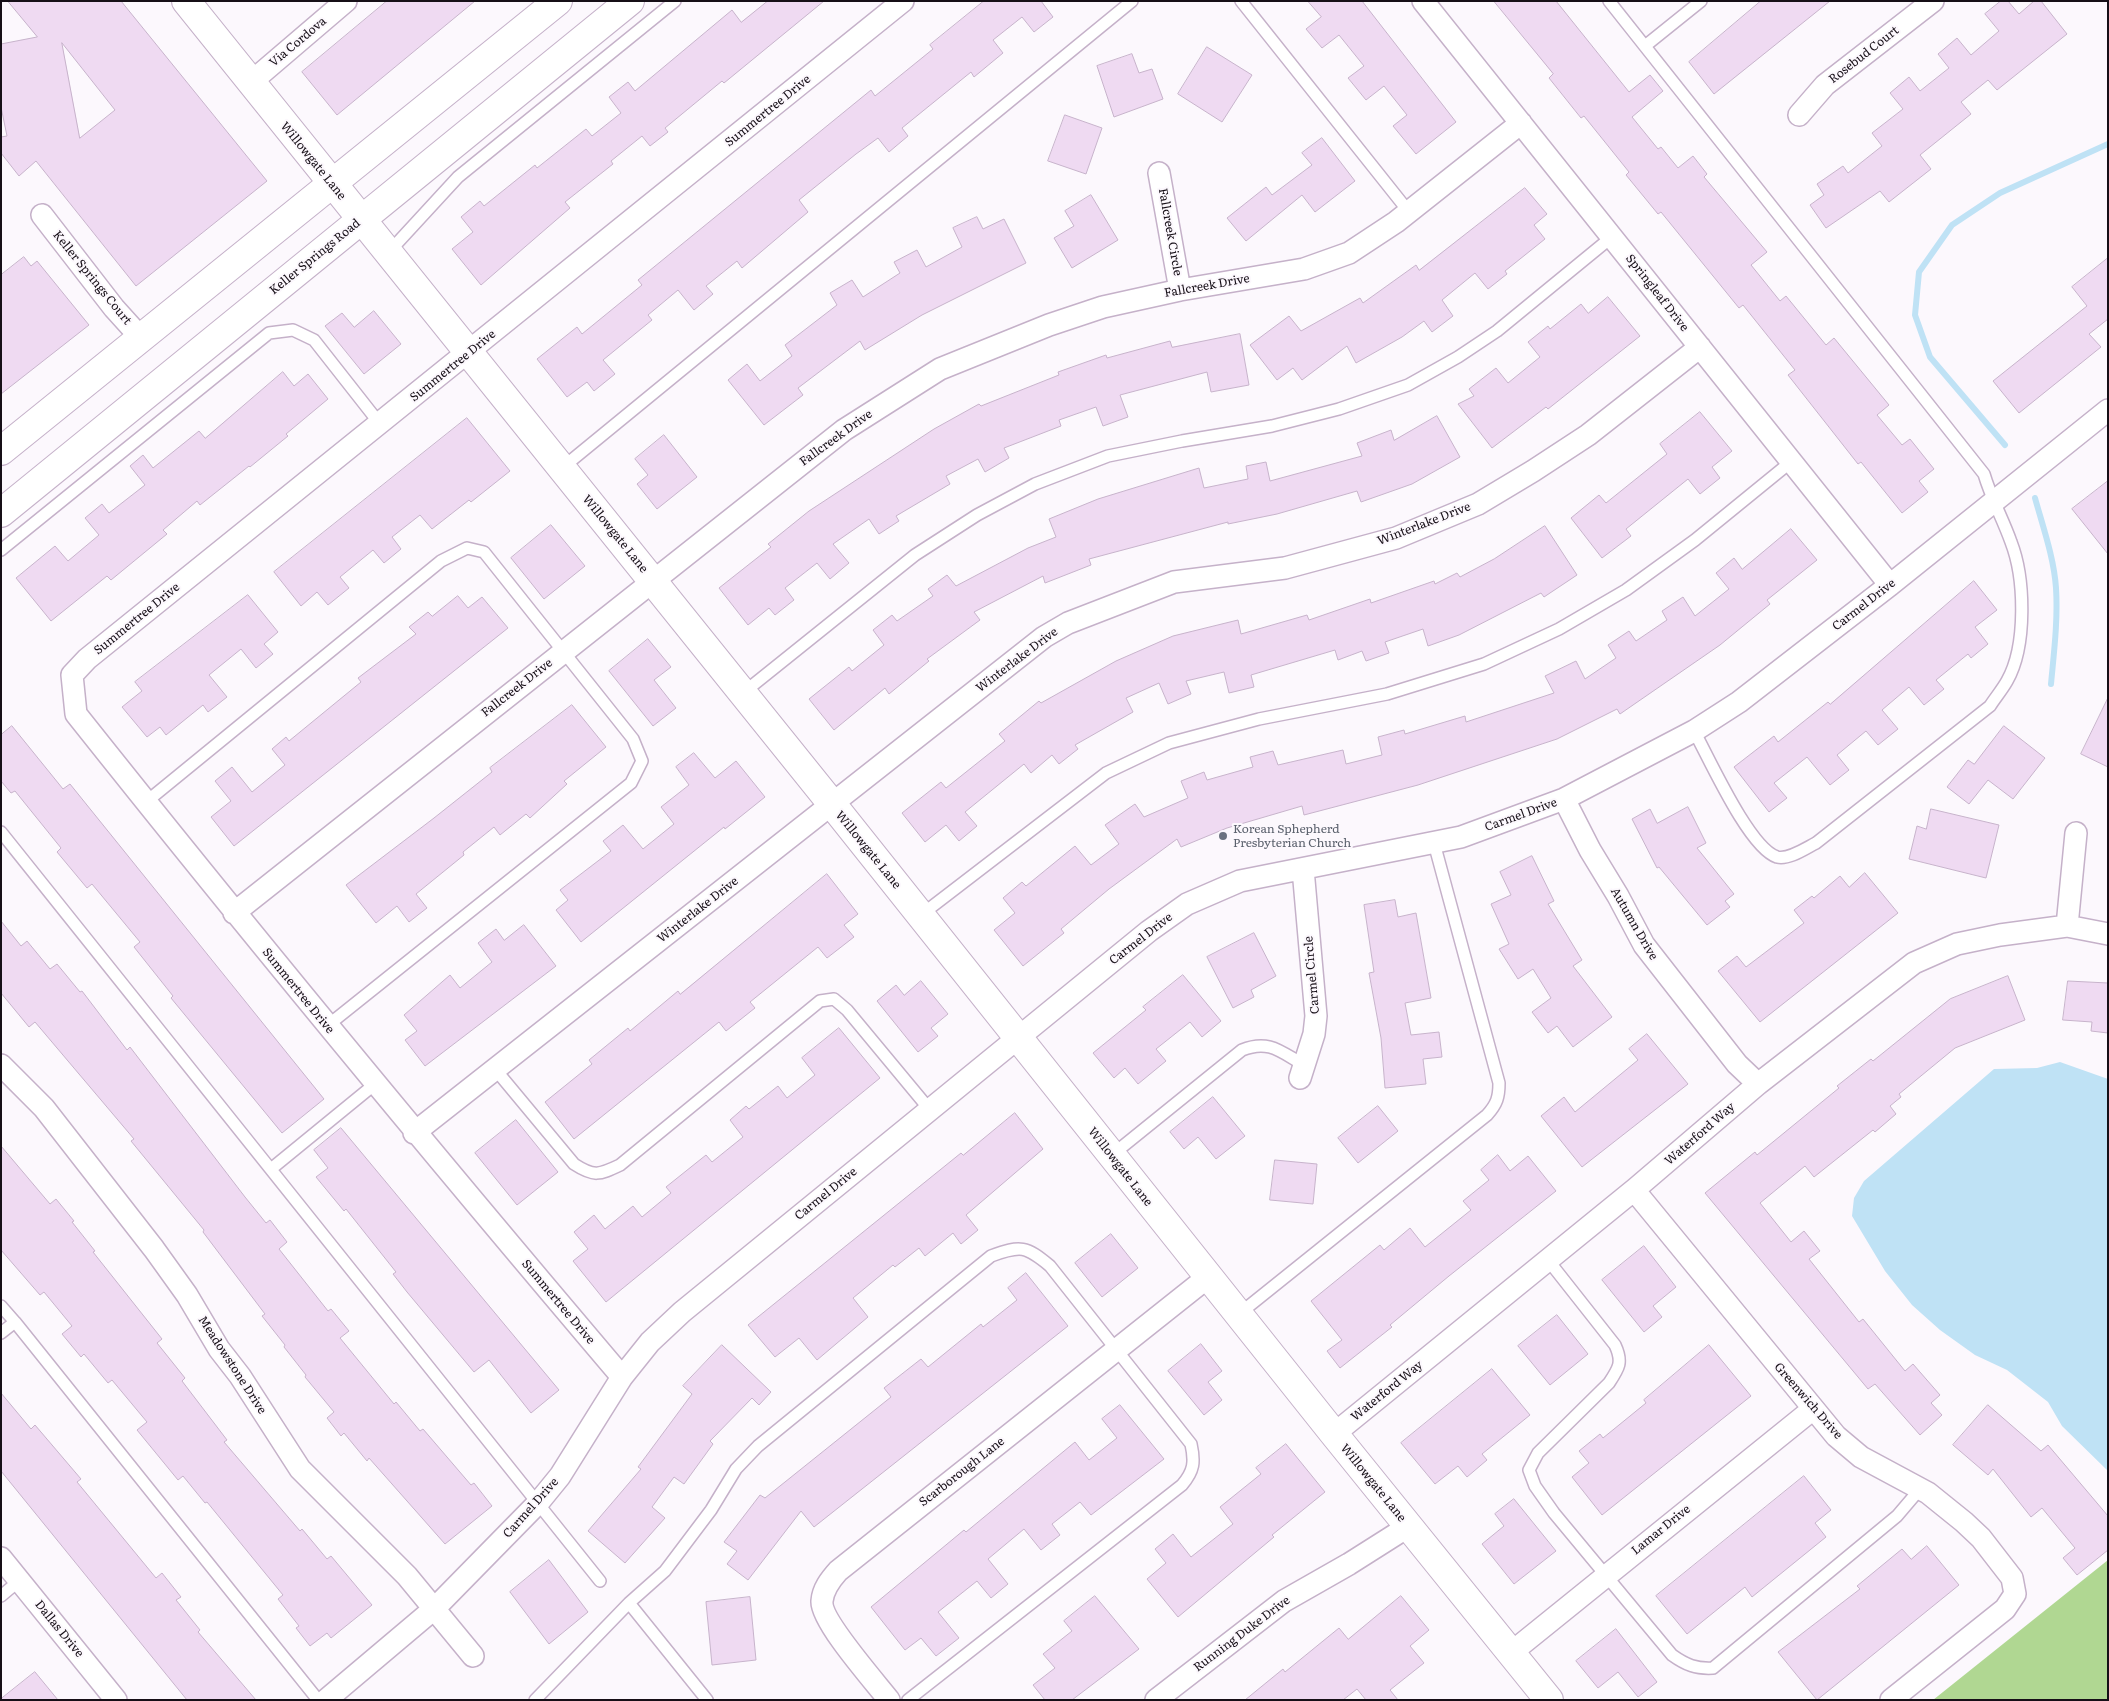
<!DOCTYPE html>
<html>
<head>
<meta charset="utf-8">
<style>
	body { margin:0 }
	#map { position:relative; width:2109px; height:1701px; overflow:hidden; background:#fcf8fd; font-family:Literata,serif }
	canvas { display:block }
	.frame { position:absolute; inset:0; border:2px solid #160f17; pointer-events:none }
</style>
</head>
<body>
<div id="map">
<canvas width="2109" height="1701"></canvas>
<div class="frame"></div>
</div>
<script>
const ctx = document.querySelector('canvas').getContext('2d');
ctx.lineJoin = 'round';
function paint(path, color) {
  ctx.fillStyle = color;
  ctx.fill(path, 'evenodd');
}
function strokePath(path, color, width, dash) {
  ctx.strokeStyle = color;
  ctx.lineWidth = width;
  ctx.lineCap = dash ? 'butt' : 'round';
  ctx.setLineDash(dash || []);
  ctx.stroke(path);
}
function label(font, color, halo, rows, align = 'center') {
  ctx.font = font + ' Literata,serif';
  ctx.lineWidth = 4;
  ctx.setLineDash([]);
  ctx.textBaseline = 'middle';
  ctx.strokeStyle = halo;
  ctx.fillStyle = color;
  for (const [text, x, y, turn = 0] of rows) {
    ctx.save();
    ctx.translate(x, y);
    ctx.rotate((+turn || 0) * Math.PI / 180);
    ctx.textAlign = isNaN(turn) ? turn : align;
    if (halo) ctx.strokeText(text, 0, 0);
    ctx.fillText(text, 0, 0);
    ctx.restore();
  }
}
const green = new Path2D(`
	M2108,1560V1700H1933Z`);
const water = new Path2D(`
	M2060,1062L2108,1079V1471L2062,1426L2048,1402L2007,1370L1975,1355L1940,1330L1912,1305L1885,1271L1852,1216L1854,1198L1864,1181L1994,1069L2037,1068Z`);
const stream = new Path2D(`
	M2005,445L1930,357L1915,315L1919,272L1952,225L2000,193L2108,144
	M2035,498C2043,527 2054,558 2056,588C2058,620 2054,652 2051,684`);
const building = new Path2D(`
	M8,1H121L267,181L136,286L36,161L19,176L1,153V137L7,136L1,107V44L37,37ZM62,43L115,110L80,138Z
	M387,1H475L337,115L302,72Z
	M768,1H824L724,83L722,81L665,128L668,132L650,146L642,136L611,161L613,164L565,202L570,208L481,285L452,249L473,232L461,217L480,201L484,206L535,165L537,168L586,129L592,136L621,113L609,97L628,82L635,91L732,10L741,22Z
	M984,1H1041L1053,17L1034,32L1022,17L993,40L1003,53L974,77L971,72L902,128L908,136L889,152L878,138L856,154L799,200L808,212L742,268L737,261L706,286L713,294L694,310L678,290L648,315L652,320L603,360L615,374L594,391L587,382L567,397L537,359L577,327L582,334L642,285L638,280L871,90L875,96L933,49L930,45Z
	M1308,1H1362L1456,122L1416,154L1393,126L1407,115L1384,86L1366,100L1348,78L1364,66L1339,35L1322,48L1306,29L1321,17Z
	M1494,1H1556L1629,92L1650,75L1663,91L1632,117L1658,149L1661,147L1678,168L1693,156L1707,174L1704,177L1767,252L1751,265L1780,301L1786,296L1826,345L1834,338L1889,405L1877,415L1902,445L1910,439L1934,469L1919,481L1928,492L1902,513L1861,462L1858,464L1788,375L1795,370L1743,305L1739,308L1661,212L1658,214L1626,175L1629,172L1584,116L1581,118L1549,78L1553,74Z
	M1761,1H1830L1714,94L1689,62Z
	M2001,1H2008L2019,14L2034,1H2041L2067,34L1997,90L1988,80L1961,102L1971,114L1920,155L1931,169L1889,202L1880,191L1826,228L1810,205L1824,195L1817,184L1843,166L1848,173L1882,146L1872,133L1903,109L1890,93L1909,77L1920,91L1949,68L1938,54L1957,38L1971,55L1999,31L1985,14Z
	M1207,47L1252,75L1222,122L1178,94Z
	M1132,54L1139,73L1152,69L1163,99L1114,117L1097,66Z
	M1065,115L1102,128L1086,174L1048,161Z
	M1322,138L1355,181L1315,212L1302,195L1246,241L1227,218L1266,187L1272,195L1312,165L1302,153Z
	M1525,188L1547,214L1534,225L1545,239L1505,271L1507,274L1488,289L1475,273L1442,300L1453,316L1432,332L1424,321L1402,337L1356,363L1347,346L1302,380L1293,368L1277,380L1250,345L1289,316L1301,331L1360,298L1363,303L1416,265L1419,270Z
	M1091,195L1118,240L1072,268L1054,238L1074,226L1065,211Z
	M977,217L983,229L1004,219L1026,263L922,315L865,350L860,341L798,388L803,395L764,425L728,380L747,364L760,381L792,356L785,345L837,305L830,293L852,280L863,297L900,273L894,262L917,250L926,267L962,247L953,228Z
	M24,257L31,266L37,261L89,325L1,394V275Z
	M2108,258V319L2089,334L2101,347L2019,413L1993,381L2087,306L2072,287Z
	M1608,297L1640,336L1548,409L1546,407L1492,448L1458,404L1474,396L1469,389L1496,368L1508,383L1540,357L1528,342L1548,326L1550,329L1581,304L1588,313Z
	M374,311L401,344L364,374L325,326L342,313L354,327Z
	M1240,334L1249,385L1211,392L1207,372L1120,395L1128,417L1103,426L1096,407L1059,420L1061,426L1004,448L1009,458L985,472L978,459L946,476L950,484L896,516L899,521L879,534L869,519L833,544L849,563L830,579L817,563L785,588L794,600L775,615L769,608L748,625L719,588L771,547L768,544L809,511L934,429L979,404L981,406L1059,375L1058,372L1106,355L1107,358L1170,341L1172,347Z
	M283,372L294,386L308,374L328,399L286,434L288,436L250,467L249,466L200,505L197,501L163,530L167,534L111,580L107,576L51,621L16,578L55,546L68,561L99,535L85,518L102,504L109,513L145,485L130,466L143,455L153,468L199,431L205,438Z
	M1700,412L1732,451L1712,467L1720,478L1700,494L1688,479L1626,529L1631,536L1602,558L1571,518L1599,495L1606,503L1667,454L1660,444Z
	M1437,416L1460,457L1412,484L1361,502L1357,491L1277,514L1228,524V522L1089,559L1091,565L1045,583L1043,576L974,612L980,620L927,659L929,661L889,694L885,688L834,730L809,699L849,667L852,671L884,645L873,630L892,615L897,621L933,596L928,589L947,575L956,586L1028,548L1056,537L1049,519L1098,499L1199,468L1204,488L1248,479L1246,466L1266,462L1270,481L1362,456L1357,443L1391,430L1394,440Z
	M467,418L510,471L471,502L469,500L432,529L420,515L392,537L401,549L384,563L373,550L340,577L349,588L328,605L317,592L301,606L274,572Z
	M664,435L697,477L657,509L637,484L648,475L635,459Z
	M2108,481V554L2072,509Z
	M551,525L585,566L544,599L511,558Z
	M1545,526L1577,575L1544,597L1541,593L1459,635L1428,646L1423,629L1385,642L1389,653L1366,661L1362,651L1338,660L1335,650L1251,675L1254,687L1229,693L1224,672L1186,681L1191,694L1168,704L1159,683L1126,698L1133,712L1075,745L1078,749L1059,764L1052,755L1031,773L1024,764L965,812L977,826L959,841L946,825L925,842L902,813L941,782L946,788L1005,741L999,734L1039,701L1041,703L1116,661L1173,636L1238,620L1241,634L1307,615L1309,620L1370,599L1371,603L1434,581L1435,584L1457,573L1460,577L1494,559Z
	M1791,529L1817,560L1767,600L1770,604L1720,645L1620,714L1617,709L1557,739L1418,785L1304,815L1302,806L1227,828L1181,847L1177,839L1109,889L1061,929L1064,933L1023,966L994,930L1015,913L1003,898L1022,882L1026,886L1075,846L1091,865L1119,844L1105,825L1135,804L1144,817L1188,798L1181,781L1204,772L1207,780L1253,767L1250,757L1273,751L1278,765L1343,750L1346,764L1382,755L1378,737L1404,730L1405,734L1465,716L1466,722L1554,693L1545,676L1576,661L1585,679L1616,658L1608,645L1629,631L1636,641L1667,620L1662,611L1683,597L1695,616L1729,589L1716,573L1734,558L1742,569Z
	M1974,581L1997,610L1975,627L1988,644L1971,658L1968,654L1936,680L1944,689L1924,705L1909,687L1882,710L1898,729L1878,745L1866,731L1837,755L1849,770L1830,785L1807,757L1774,783L1787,798L1769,812L1734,767L1774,736L1778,742L1828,702L1830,704Z
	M248,595L278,632L264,644L273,654L256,668L241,649L209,675L227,697L208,712L203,705L166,735L160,727L147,737L122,707L142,691L135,682Z
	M458,596L468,608L482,597L508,628L234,846L211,817L231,801L215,781L232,767L252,792L285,765L272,749L286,737L289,741L361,682L358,678L416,634L409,627L428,612L432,616Z
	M648,639L671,667L654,680L676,708L653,726L609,671Z
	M2108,698V767L2081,754Z
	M572,705L606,747L564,781L567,784L530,818L526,814L500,835L494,827L463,852L464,855L416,894L427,908L409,922L397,906L376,923L346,885L434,818L492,772L490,768Z
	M12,726L63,789L70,784L324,1099L282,1133L171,998L173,996L134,947L140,942L92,884L87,888L57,852L61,848L15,791L11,793L1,781V735Z
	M2004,726L2045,758L2013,799L1988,780L1969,804L1947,787L1968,760L1974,764Z
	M694,753L715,778L736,761L765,797L725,829L724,827L581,942L556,910L568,900L560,890L611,851L603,841L623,825L643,849L674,824L661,807L689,785L676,767Z
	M1688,807L1706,843L1697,848L1734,894L1725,901L1730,907L1707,925L1659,867L1657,868L1632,819L1650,809L1657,823Z
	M1931,809L1999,825L1986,878L1909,859L1917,826L1926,829Z
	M1532,856L1554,901L1548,904L1582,960L1573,966L1612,1017L1573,1047L1557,1026L1548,1033L1532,1012L1551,998L1533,969L1518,979L1499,949L1509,944L1491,904L1511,895L1500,872Z
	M1865,873L1898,913L1760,1022L1718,971L1737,956L1746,967L1804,923L1794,910L1812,896L1814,898L1840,876L1849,887Z
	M827,874L858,914L844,925L854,937L827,958L818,947L750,1002L755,1008L726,1031L719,1022L574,1139L545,1102L592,1064L589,1060L628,1028L630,1031L678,991L680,994Z
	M1395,900L1398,917L1416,913L1431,998L1405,1003L1411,1035L1439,1032L1442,1057L1423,1059L1426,1084L1385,1088L1381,1038L1369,973L1374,972L1364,905Z
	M1,921L21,946L27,941L50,969L57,964L80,992L82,991L127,1050L130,1047L245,1197L266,1223L270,1220L287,1242L279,1249L328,1311L331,1309L349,1331L340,1338L394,1404L396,1402L420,1431L423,1429L471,1485L474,1483L492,1506L445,1544L369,1458L367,1461L344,1433L341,1436L327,1418L334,1412L305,1377L306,1375L284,1347L285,1345L262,1316L265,1314L203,1232L204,1230L131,1141L134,1139L35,1022L29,1027L1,993Z
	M524,925L556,966L425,1066L405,1040L417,1031L404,1015L450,975L460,988L492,962L478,943L496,929L504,940Z
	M1254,933L1276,976L1251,990L1254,997L1233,1008L1207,957Z
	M1183,975L1221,1021L1202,1037L1190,1022L1156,1049L1166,1061L1138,1084L1125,1068L1114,1078L1093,1053L1146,1010L1143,1007Z
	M2008,976L2025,1020L1955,1048L1899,1094L1901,1097L1890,1106L1896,1114L1875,1132L1873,1130L1814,1177L1805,1166L1760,1203L1791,1242L1804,1231L1820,1251L1809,1259L1859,1322L1863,1319L1905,1371L1913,1364L1940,1395L1931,1403L1942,1415L1920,1435L1875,1384L1868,1389L1705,1193L1755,1152L1757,1155L1839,1088L1837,1086L1871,1059L1873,1061L1950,999Z
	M921,981L948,1014L931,1028L938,1036L918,1052L877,1001L896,985L904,995Z
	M2068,981L2108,983V1033L2091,1031L2092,1022L2063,1020Z
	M839,1028L880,1078L606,1302L573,1261L588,1249L574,1232L594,1215L605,1229L633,1206L642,1217L671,1193L666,1187L706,1155L712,1162L743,1137L730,1120L746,1106L749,1109L778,1086L787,1098L815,1075L802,1058Z
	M1647,1034L1688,1084L1582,1167L1541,1116L1564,1097L1575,1112L1638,1060L1629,1049Z
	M1213,1097L1245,1136L1216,1159L1198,1137L1184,1149L1170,1132Z
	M1378,1106L1398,1131L1358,1163L1338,1138Z
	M1015,1113L1043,1149L966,1215L978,1230L961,1244L953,1233L925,1256L919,1248L895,1267L893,1265L853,1298L868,1317L817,1360L799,1338L775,1357L748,1325L961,1153L963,1155Z
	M516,1120L558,1172L517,1205L475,1153Z
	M341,1128L559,1390L531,1413L489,1360L474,1372L407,1292L393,1274L396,1272L346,1209L344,1211L316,1177L328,1168L314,1150Z
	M1,1146L50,1204L56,1199L74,1221L72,1222L95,1251L93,1252L162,1339L157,1343L185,1378L182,1381L227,1440L224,1442L300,1531L302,1529L327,1559L331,1556L372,1605L331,1638L327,1633L310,1646L296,1628L299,1626L278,1599L283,1595L207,1502L205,1503L183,1476L178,1480L137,1430L147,1422L112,1380L108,1383L84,1354L81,1357L62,1334L72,1326L44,1292L40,1295L1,1250Z
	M1498,1155L1510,1171L1528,1156L1556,1191L1449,1276L1390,1325L1392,1327L1340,1368L1327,1351L1342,1340L1311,1301L1380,1245L1384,1250L1410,1228L1425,1247L1471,1210L1463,1201L1489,1180L1481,1170Z
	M1275,1160L1317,1164L1313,1204L1270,1200Z
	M1111,1234L1138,1268L1102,1297L1075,1263Z
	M1644,1246L1676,1287L1653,1306L1662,1317L1644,1332L1602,1280Z
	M1026,1273L1068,1326L814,1527L801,1511L748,1580L727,1564L737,1551L724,1542L760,1495L765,1498L891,1397L884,1388L921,1359L928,1367L981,1324L983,1327L1017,1300L1008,1288Z
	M1557,1315L1588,1354L1550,1385L1518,1346Z
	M1201,1344L1222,1371L1208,1382L1222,1400L1204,1415L1168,1371Z
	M722,1345L771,1392L759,1405L752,1398L710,1441L713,1444L684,1484L674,1477L652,1507L665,1518L625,1563L588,1531L641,1469L638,1467L692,1394L683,1386Z
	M1709,1345L1751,1396L1602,1515L1572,1477L1589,1463L1579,1451L1600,1434L1603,1438L1646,1403L1644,1400Z
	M1492,1369L1530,1415L1482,1454L1487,1460L1467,1477L1458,1466L1435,1484L1401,1443Z
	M1,1393L31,1429L35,1425L81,1479L77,1482L156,1578L162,1573L181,1597L176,1600L200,1630L198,1632L256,1700H187L1,1471Z
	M1120,1405L1164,1459L1091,1515L1080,1502L1052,1524L1060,1535L1041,1550L1024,1529L988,1559L1008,1584L991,1598L977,1581L938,1612L959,1638L936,1656L921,1638L905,1650L871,1607L964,1530L966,1532L1075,1442L1089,1460L1117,1438L1102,1419Z
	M1988,1405L2041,1451L2048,1445L2108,1516V1550L2077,1575L2063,1558L2075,1548L2042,1508L2031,1517L1993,1469L1988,1475L1953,1445Z
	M1286,1444L1325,1492L1272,1535L1274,1537L1178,1617L1147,1579L1166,1563L1155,1549L1173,1534L1191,1557L1233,1524L1220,1507L1261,1474L1256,1468Z
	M1804,1476L1831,1510L1815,1523L1826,1537L1752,1597L1745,1587L1687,1634L1656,1596Z
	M1514,1499L1556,1551L1514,1584L1482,1544L1504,1526L1495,1514Z
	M1927,1546L1959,1585L1817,1700L1778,1652L1860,1589L1857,1586L1902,1549L1911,1559Z
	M549,1560L588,1612L549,1644L510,1592Z
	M1095,1596L1139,1649L1072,1700H1045L1033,1685L1055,1668L1043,1654L1072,1631L1064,1621Z
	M1401,1596L1429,1630L1410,1646L1424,1663L1390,1690L1398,1700H1366L1357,1689L1343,1700H1245L1283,1669L1285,1672L1339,1628L1348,1639Z
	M750,1597L756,1660L712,1665L706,1602Z
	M1616,1629L1657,1682L1638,1697L1618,1672L1598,1688L1576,1661Z
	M35,1672L58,1700H1V1699Z`);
const service = new Path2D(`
	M1241,1L1409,212
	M1609,1L1984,474C1991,498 2003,519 2011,542C2025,578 2027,646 2007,681C2002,690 1995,698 1990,706L1816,843C1806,848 1789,860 1777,857C1749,848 1709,758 1694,731
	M1645,46L1701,1
	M388,253L458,177L675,1
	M562,468L1132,1
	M1,550L269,333L293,330L314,340L380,424
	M743,693L915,555L977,515L1035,484L1108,456L1182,441L1272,426L1339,409L1408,385L1458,357L1497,331L1613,236
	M146,802L441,561L467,548L484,552L633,739L642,761L631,783L327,1026
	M1,832L600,1581
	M921,915L1106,773L1169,743L1259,719L1387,694L1484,664L1559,629L1626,590L1695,540L1792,461
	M495,1069L574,1164C594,1177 599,1175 620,1165L820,1001L834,999L847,1010L930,1110
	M1112,1155L1242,1050C1269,1039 1281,1052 1304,1065
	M271,1169L375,1084
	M1548,1260L1615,1345C1623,1362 1619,1368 1609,1383L1538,1453L1529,1470L1535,1486L1554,1513L1672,1655C1686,1665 1696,1669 1713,1668L1897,1516L1920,1489
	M1,1306L15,1322L1,1333
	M1239,1314L1487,1115C1497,1104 1499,1097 1499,1083L1434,843
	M15,1322L318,1700
	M1,1596L20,1580
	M629,1603L707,1700
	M535,1700L629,1603L665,1571L711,1510L736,1469L758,1446L991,1256C1021,1245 1026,1246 1050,1266L1191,1444C1195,1462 1194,1471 1182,1485L908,1700`);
const minor = new Path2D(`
	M1423,1L1890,585
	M250,83L346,1
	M1799,115L1825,85L1933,1
	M1159,173L1180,290
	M42,215L114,308L142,339
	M1564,799L1590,850L1618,896L1644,945L1737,1064L1758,1084
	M234,913L844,430L940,369L1049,325L1103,307L1180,290L1304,269L1349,253L1396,222L1521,123
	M2067,926L2076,833
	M1,1065L44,1108L154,1249L187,1295L219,1349L240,1376L300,1469L407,1576L473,1656
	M1300,1078L1314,1034L1316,1016L1303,869
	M414,1133L1044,637L1068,623L1174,582L1285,568L1396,538L1478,504L1533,471L1588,435L1700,347
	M1634,1190L1836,1436L1861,1457L1928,1493L1964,1522L1981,1538L2012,1578L2015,1594L2005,1609L1891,1700
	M622,1377C437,1159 254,938 76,714L72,675L87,659L903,1
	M1334,1434L1634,1190L1758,1084L1914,963L1957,944L2000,935L2067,926L2108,934
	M1,1558L116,1700
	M1512,1652L1813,1409
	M326,1700L435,1608L538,1503L560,1476L622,1377L650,1342L682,1312L1149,931L1187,904L1240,881L1461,837L1564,799L1694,731L1739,702L1890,585L2108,410
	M889,1700C875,1682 820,1620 822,1601C823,1589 830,1580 838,1571L1208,1277
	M1156,1700L1284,1601L1349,1564L1409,1526`);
const tertiary = new Path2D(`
	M186,1L832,804L1334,1434L1549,1700`);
const secondary = new Path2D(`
	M1,451L558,1
	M1,513L630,1`);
const markers = [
	[1223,836,5,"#6b7280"]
];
const streetNames = [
	["Via Cordova",298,42,-40],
	["Rosebud Court",1864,55,-38],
	["Summertree Drive",768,111,-39],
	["Willowgate Lane",313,161,51],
	["Fallcreek Circle",1170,232,80],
	["Keller Springs Road",315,257,-39],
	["Keller Springs Court",92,278,51],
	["Fallcreek Drive",1207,286,-10],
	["Springleaf Drive",1657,293,52],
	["Summertree Drive",453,366,-39],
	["Fallcreek Drive",836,438,-36],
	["Winterlake Drive",1424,524,-21],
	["Willowgate Lane",615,534,51],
	["Carmel Drive",1864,605,-38],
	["Summertree Drive",137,619,-39],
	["Winterlake Drive",1017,660,-37],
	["Fallcreek Drive",517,688,-38],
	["Carmel Drive",1521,815,-20],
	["Willowgate Lane",868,850,51],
	["Winterlake Drive",698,910,-38],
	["Autumn Drive",1634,924,60],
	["Carmel Drive",1141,939,-38],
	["Carmel Circle",1312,975,-95],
	["Summertree Drive",298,991,51],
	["Waterford Way",1700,1134,-41],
	["Willowgate Lane",1120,1167,52],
	["Carmel Drive",826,1194,-39],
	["Summertree Drive",558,1302,50],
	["Meadowstone Drive",232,1365,57],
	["Waterford Way",1387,1391,-39],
	["Greenwich Drive",1808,1401,49],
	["Scarborough Lane",962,1472,-38],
	["Willowgate Lane",1373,1483,51],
	["Carmel Drive",531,1508,-48],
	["Lamar Drive",1661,1530,-39],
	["Dallas Drive",59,1629,51],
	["Running Duke Drive",1242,1634,-37]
];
const worshipNames = [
	["Korean Sphepherd",1233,829],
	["Presbyterian Church",1233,843]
];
paint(green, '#b0d792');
paint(water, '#bfe2f5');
strokePath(stream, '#bfe2f5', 6);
paint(building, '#efdaf2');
strokePath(building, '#c7b3cb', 1);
strokePath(service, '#c5b1c9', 14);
strokePath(minor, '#c5b1c9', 24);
strokePath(tertiary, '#c5b1c9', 30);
strokePath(secondary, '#c5b1c9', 30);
strokePath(service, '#fff', 11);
strokePath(minor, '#fff', 21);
strokePath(tertiary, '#fff', 28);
strokePath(secondary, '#fff', 28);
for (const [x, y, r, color] of markers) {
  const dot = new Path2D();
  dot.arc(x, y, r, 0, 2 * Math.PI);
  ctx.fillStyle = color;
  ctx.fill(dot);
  strokePath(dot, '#fcf8fd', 2);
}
label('12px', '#160f17', '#fcf8fd', streetNames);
label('12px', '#5b616d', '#fcf8fd', worshipNames, 'left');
</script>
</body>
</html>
